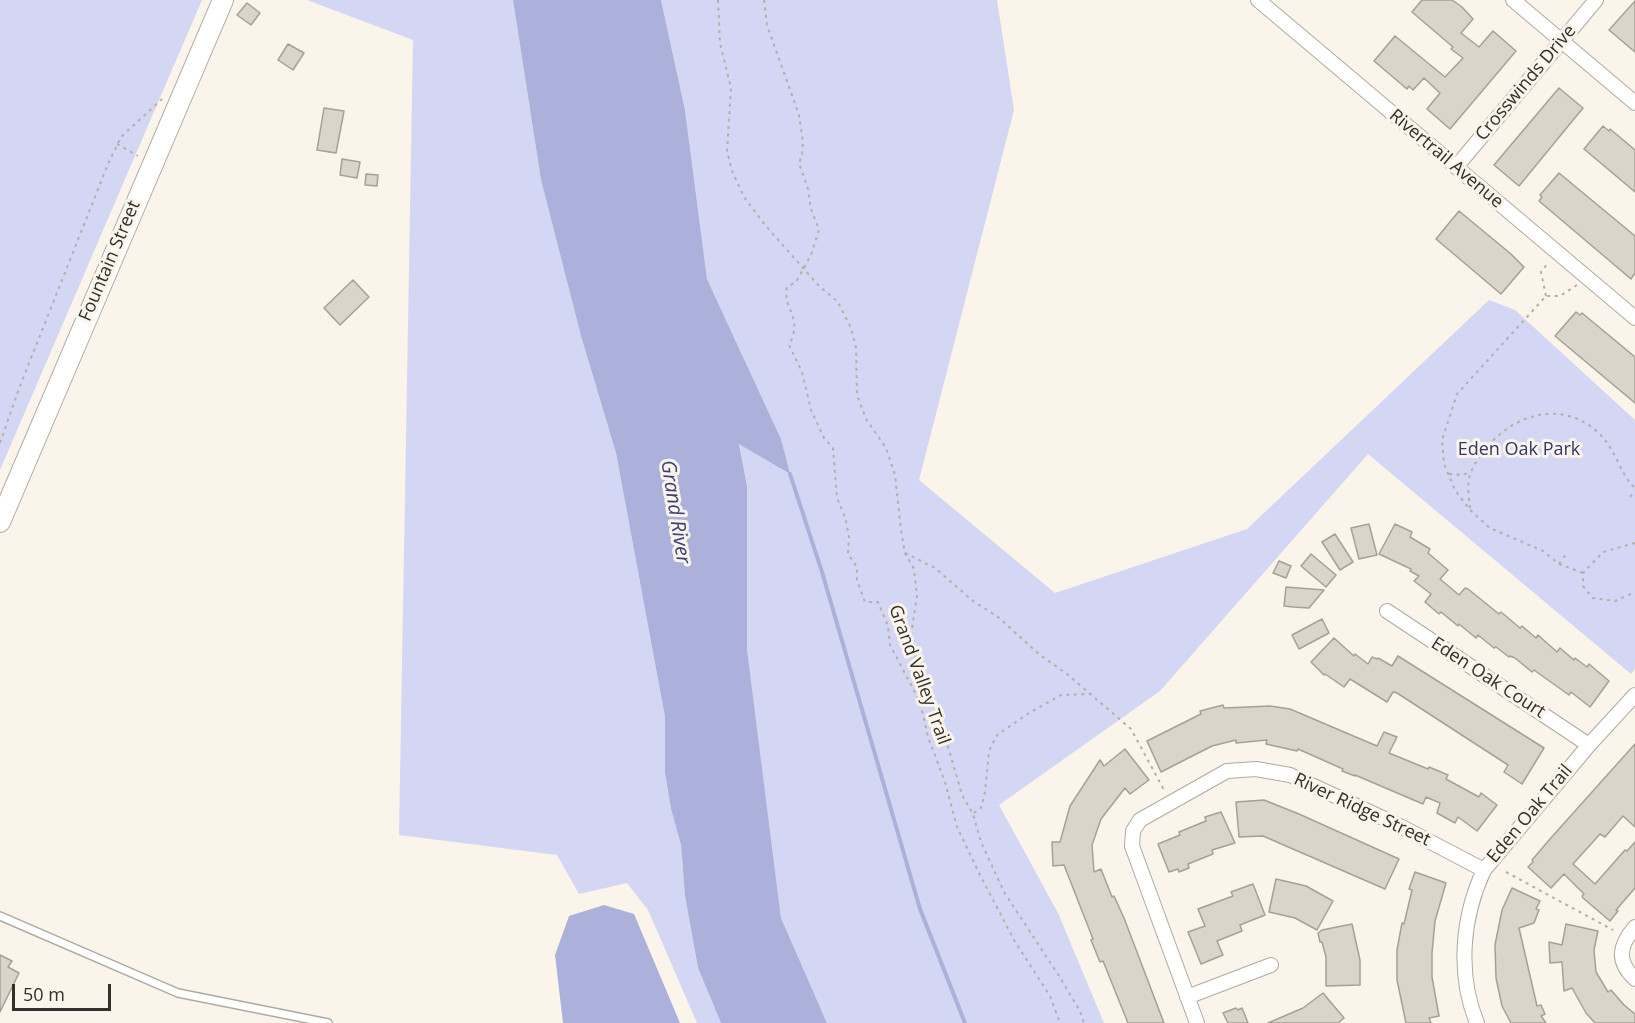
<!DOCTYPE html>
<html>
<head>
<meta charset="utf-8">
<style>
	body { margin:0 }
	#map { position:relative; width:1635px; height:1023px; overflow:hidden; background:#faf4eb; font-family:"Open Sans",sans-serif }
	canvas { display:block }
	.scale { position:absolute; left:12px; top:984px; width:99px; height:27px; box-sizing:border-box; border:3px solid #322f2c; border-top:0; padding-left:8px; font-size:18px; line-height:21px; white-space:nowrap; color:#322f2c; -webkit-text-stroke:4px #faf4eb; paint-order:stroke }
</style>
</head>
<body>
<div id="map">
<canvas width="1635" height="1023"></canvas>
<div class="scale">50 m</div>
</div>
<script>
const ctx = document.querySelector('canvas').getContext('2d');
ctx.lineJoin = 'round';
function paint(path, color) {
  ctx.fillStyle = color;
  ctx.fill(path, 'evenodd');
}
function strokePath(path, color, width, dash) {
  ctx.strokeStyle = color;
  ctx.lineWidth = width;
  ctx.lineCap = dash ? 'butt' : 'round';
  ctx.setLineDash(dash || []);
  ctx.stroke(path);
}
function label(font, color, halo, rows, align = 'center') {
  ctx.font = font + ' "Open Sans",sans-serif';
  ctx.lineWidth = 6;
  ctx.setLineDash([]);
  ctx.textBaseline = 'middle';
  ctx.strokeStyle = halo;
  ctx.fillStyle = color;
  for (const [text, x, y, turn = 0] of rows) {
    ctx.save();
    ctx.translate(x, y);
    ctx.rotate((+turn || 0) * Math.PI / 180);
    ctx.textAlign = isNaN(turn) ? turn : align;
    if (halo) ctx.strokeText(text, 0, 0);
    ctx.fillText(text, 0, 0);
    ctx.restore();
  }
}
const green = new Path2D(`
	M0,0H202L0,470Z
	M307,0H513L541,180L581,336L616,453L665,717V773L671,809L681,845L685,896L698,968L721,1023H697L648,910L627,883L579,894L557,855L399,835L413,40Z
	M661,0H997L1014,110L919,480L1055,593L1247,529L1489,300L1515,310L1635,420V669L1631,674L1368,454L1160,691L999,805L1058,913L1104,1023H827L781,918L747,649V486L739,443L789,474L781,439L707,279L685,110Z`);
const water = new Path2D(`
	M513,0H661L685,110L707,279L781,439L790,474L739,444L747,486V649L781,918L827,1023H721L698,968L685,896L681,845L671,809L665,773V717L616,453L581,336L541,180Z
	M604,905L634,914L680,1023H563L555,955L569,916Z`);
const stream = new Path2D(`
	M790,474L822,572L920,909L965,1023`);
const building = new Path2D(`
	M1422,0H1452L1462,7L1473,19L1461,33L1479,47L1493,31L1516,51L1450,129L1427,109L1440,93L1424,78L1413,90L1409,86L1407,89L1374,61L1395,36L1445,77L1463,58L1451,49L1453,47L1412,12Z
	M1635,1V52L1609,30Z
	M247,3L260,13L251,25L237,15Z
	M288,44L304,53L293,70L278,60Z
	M1559,88L1583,108L1519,186L1494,165Z
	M324,108L344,111L336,153L317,150Z
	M1603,126L1609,131L1610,129L1635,150V192L1584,149Z
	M342,159L360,162L357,178L340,175Z
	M1559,173L1635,236V273L1631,279L1539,201L1542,197L1540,195Z
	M366,174L378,175L377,186L365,185Z
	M1459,211L1511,254L1524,267L1501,294L1436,239Z
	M353,280L369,297L340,325L324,308Z
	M1576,312L1580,315L1582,313L1635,357V403L1555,336Z
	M1369,524L1377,555L1359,559L1351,528Z
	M1395,524L1412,532L1410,537L1430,549L1428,553L1448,570L1440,579L1459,595L1465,588L1468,589L1499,614L1501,612L1520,628L1522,626L1536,638L1538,635L1557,652L1560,648L1574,660L1575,658L1587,667L1589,664L1609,681L1590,707L1571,692L1569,695L1534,670L1532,672L1515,658L1510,656L1509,657L1496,647L1494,648L1478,635L1476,638L1459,624L1458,626L1441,612L1439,614L1425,602L1431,594L1414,581L1419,576L1410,571L1411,569L1379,554Z
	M1335,534L1353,562L1340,570L1322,542Z
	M1311,554L1336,575L1326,587L1301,566Z
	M1279,561L1291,566L1286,578L1273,573Z
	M1286,587L1324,590L1309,608L1293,607L1284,606Z
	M1322,619L1329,633L1299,649L1292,635Z
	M1334,638L1354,656L1355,654L1368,664L1372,657L1377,659L1378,658L1392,666L1398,656L1544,748L1522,784L1504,772L1508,765L1397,693L1393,692L1387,702L1350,679L1344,687L1325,674L1324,675L1311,662Z
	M1223,705L1224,708L1270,706L1290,709L1377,746L1384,732L1397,737L1389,753L1428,769L1429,767L1448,775L1446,779L1479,797L1481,793L1497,805L1477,831L1458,817L1455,823L1437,813L1440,803L1426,797L1423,804L1355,775V776L1342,771L1343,769L1298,749L1297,751L1266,744L1267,740L1236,743V740L1212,746L1161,772L1147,741L1201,714L1200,711Z
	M1635,744V827L1623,816L1605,837L1600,834L1573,864L1595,884L1625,850L1627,851L1635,842V888L1616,910L1618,911L1610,921L1583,898L1582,896L1584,894L1564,874L1551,888L1528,867L1533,862L1532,860L1550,839Z
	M1125,749L1149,780L1130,794L1125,788L1101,819L1092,845L1094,872L1101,869L1112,897L1114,896L1124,918L1164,1023H1128L1103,961L1100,962L1091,940L1093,939L1064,865L1053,866L1052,842H1060L1070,806L1100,760L1104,766Z
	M1264,800L1299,814L1399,859L1385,889L1263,836L1239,837L1236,802Z
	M1221,812L1235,843L1212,850L1213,854L1188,864L1189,868L1179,872L1178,869L1169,872L1158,844L1180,835L1179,832L1206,821L1205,817Z
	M1415,872L1446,883L1435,921L1432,953V977L1439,1016L1429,1018L1431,1023H1406L1397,980V950L1402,923L1404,924L1412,890L1409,889Z
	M1276,879L1306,886L1333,901L1317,930L1295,918L1269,912Z
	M1253,884L1265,915L1240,925L1242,931L1217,941L1223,955L1201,964L1188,932L1205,926L1198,909L1233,896L1231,892Z
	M1512,888L1540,901L1536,909L1539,910L1534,923L1519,928L1537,1006L1541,1005L1545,1014L1541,1016L1546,1023H1511L1502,1006L1496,978L1495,945L1502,910Z
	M1352,924L1360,960V985L1326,986V957L1322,942H1320L1318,933L1322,930Z
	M1566,924L1598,931L1594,950L1596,972L1608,992L1611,990L1624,1005L1635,1014V1023H1595L1586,1013L1572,988L1564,991L1562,962L1550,963L1549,942L1562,945Z
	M0,955L12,961L8,967L19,973L0,1012Z
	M1323,993L1344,1018L1338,1023H1268L1303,1008Z
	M1236,1008L1238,1010L1242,1008L1248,1023H1228L1223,1013Z`);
const path = new Path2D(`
	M718,0L720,43L731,88L727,151L732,171L744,197L765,225L819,286L838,302L851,328L856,348L857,395L866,419L886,448L895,475L901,530L905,553L914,569L917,596L910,642L947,743L962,795L973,814L981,842L1004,892L1059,976L1080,1011L1084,1023
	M764,0L767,25L799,115L803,142L802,155L799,163L808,189L811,209L819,230L811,255L796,282L787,287C782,309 804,317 789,345L802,372L811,410L824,438L833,448L837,498L845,517L849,536L848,554L857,567V580L865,602H878L888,626L890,645L920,702L928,737L945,782L957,827L980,875L1014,940L1050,996L1060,1023
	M117,144L138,156
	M1577,285L1560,296H1546L1457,394L1442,440L1444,464L1455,490L1470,510L1490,528L1543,551L1559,564L1583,573
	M1546,296L1541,272L1548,263
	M0,443L20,386L108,164L121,137L162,99
	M1449,474L1462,475L1471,472
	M1630,497L1635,491
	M1470,508C1469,497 1466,483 1471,472C1492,426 1549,393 1594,429C1617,447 1617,471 1635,488
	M1635,543L1603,552L1583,573V586L1593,598L1615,601L1635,592
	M905,553L935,568L973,601L998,617L1040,655L1067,674L1131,729L1164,790
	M1559,564L1567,553
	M974,813L981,808L985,792L989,751L997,735L1029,713L1061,695L1090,694
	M1506,872L1613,930`);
const lane = new Path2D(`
	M0,916L178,993L328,1023`);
const street = new Path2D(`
	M1258,0L1635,318
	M1513,0L1635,103
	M1456,167L1596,0
	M1387,611L1589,745
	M1635,927C1619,946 1616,961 1635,979
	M1187,997L1271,965
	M1197,1023L1132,846L1133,831L1140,820L1227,771L1256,769L1290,775L1400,826L1484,870
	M1477,1023C1457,974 1462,917 1484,870L1589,745L1635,695`);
const secondary = new Path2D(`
	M0,522L223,0`);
const streetNames = [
	["Crosswinds Drive",1526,83,-50],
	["Rivertrail Avenue",1446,159,40],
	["Fountain Street",110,261,-67],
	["Grand Valley Trail",919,675,70],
	["Eden Oak Court",1488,678,33],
	["River Ridge Street",1362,810,25],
	["Eden Oak Trail",1530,814,-50]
];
const parkNames = [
	["Eden Oak Park",1519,450]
];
const waterNames = [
	["Grand River",675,512,81]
];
paint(green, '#d3d7f3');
paint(water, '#abb1db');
strokePath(stream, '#abb1db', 4);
paint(building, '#dad5cb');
strokePath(building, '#a6a198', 1.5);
strokePath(lane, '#b0aaa1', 10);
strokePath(street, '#b0aaa1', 16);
strokePath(secondary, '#b0aaa1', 22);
strokePath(path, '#b4afa8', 2, [3, 4.5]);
strokePath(lane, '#fff', 7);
strokePath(street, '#fff', 14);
strokePath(secondary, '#fff', 20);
label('18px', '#322f2c', '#faf4eb', streetNames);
label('18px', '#34366b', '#faf4eb', parkNames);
label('italic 20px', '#3c4075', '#faf4eb', waterNames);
</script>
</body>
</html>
